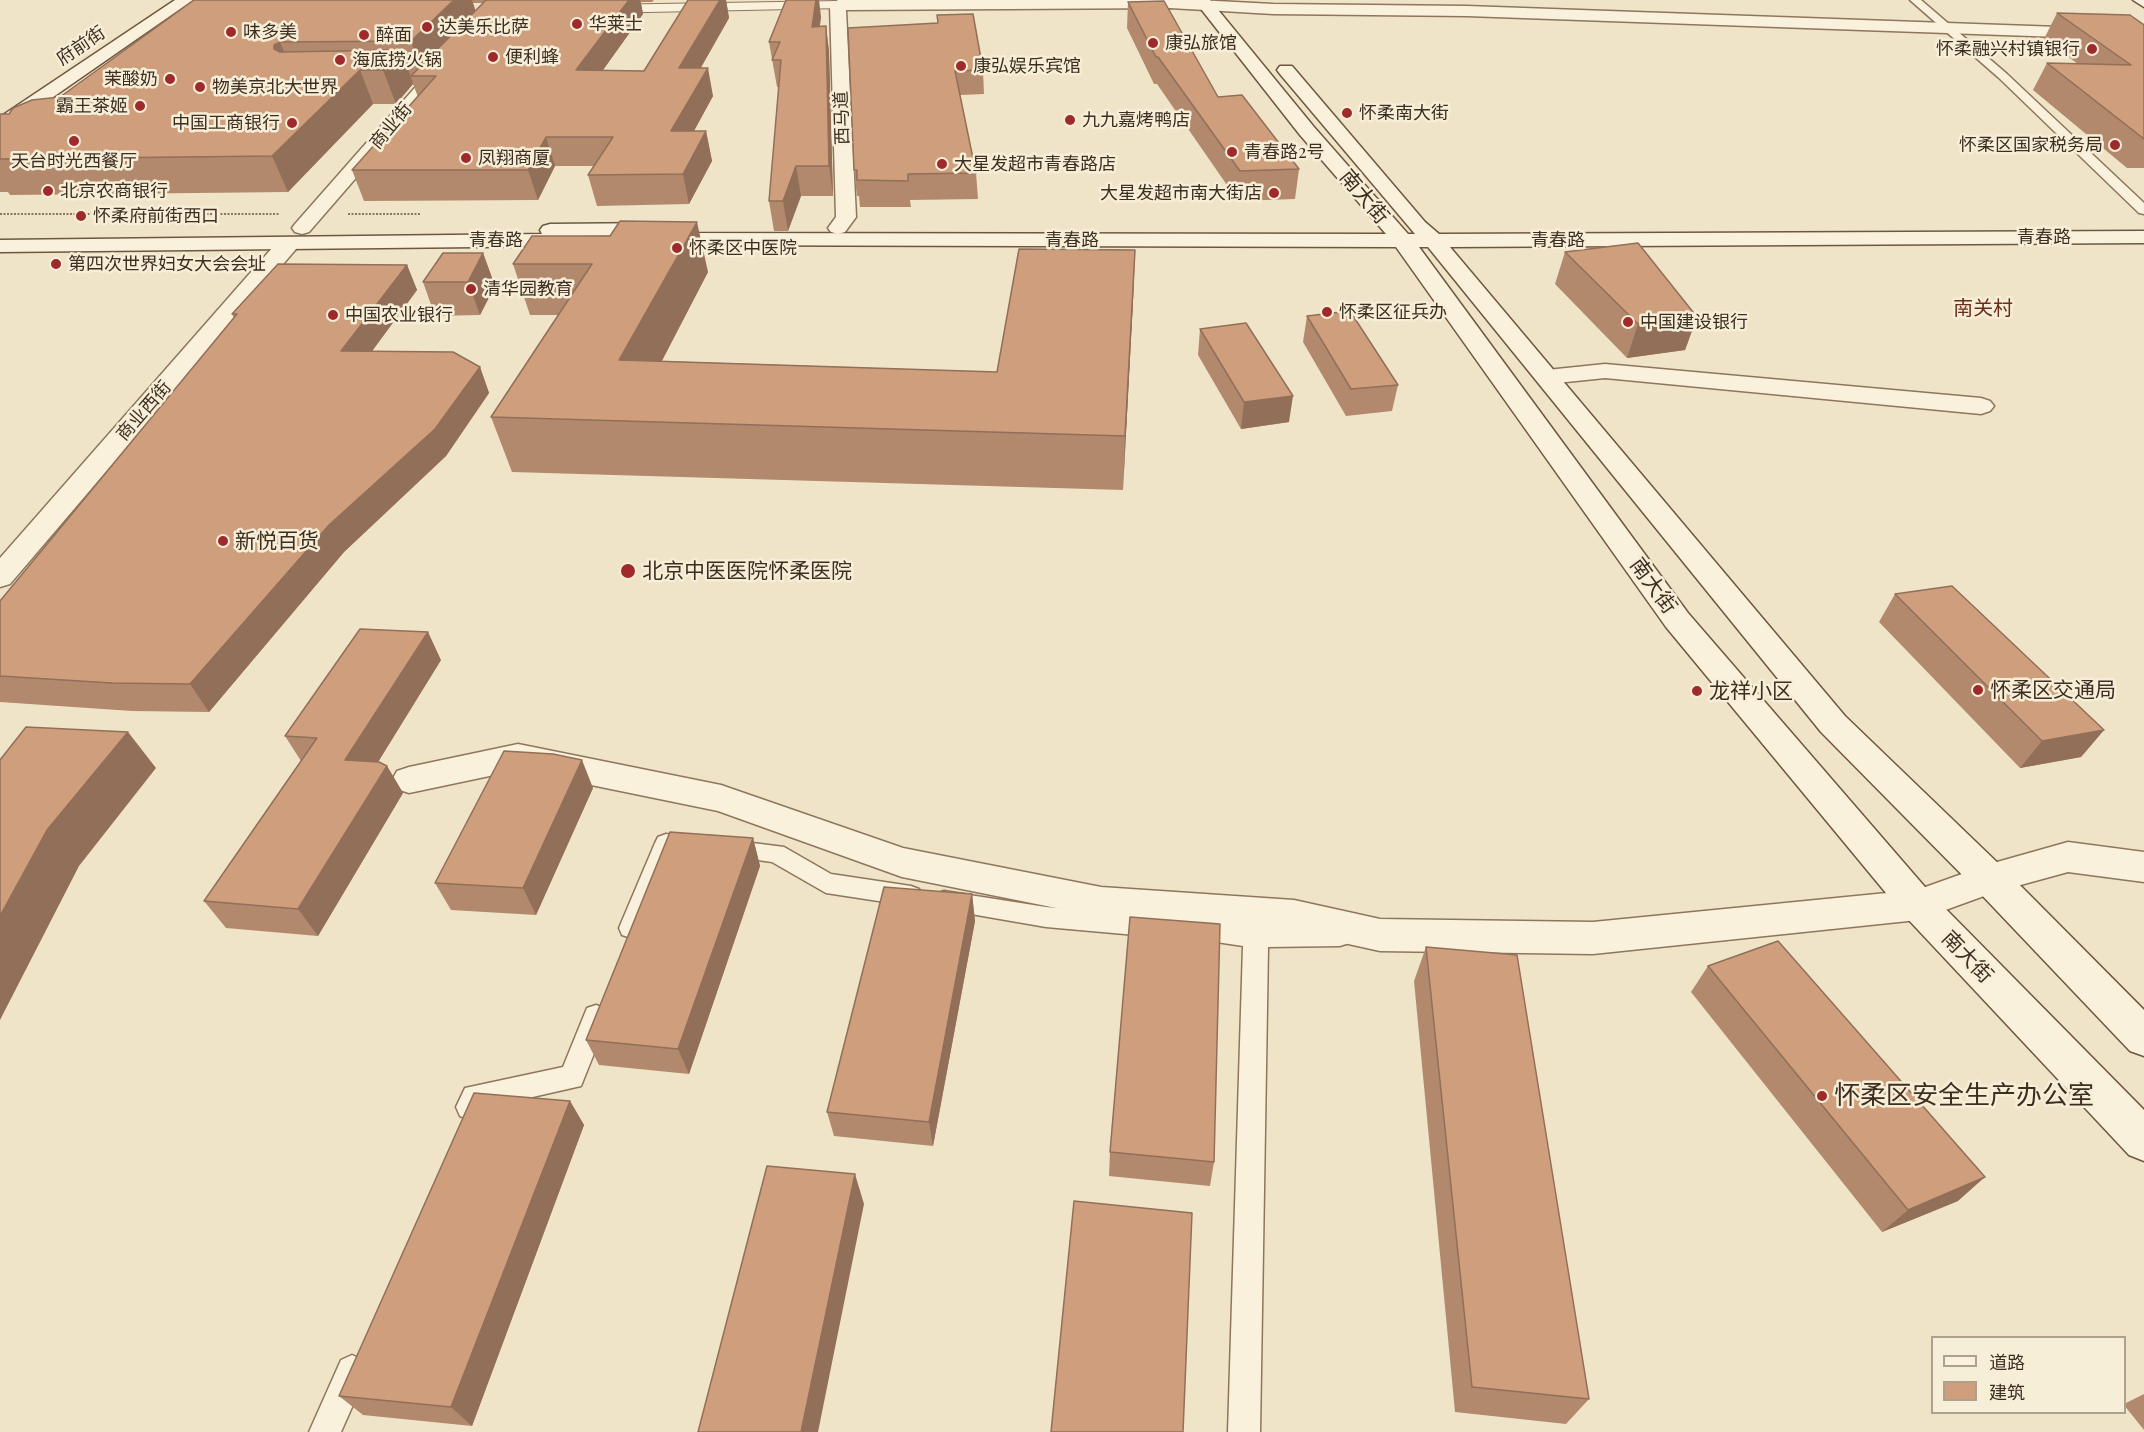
<!DOCTYPE html>
<html>
<head>
<meta charset="utf-8">
<style>
	body { margin:0 }
	#map { position:relative; width:2144px; height:1432px; overflow:hidden; background:#f0e4c8; font-family:"Playfair Display","Noto Sans SC",serif }
	canvas { display:block }
	.legend { position:absolute; left:1931px; top:1336px; width:195px; height:78px; box-sizing:border-box; background:#f7eed8; border:2px solid #ada18e; margin:0; padding:8px 10px; list-style:none; font-size:18px; color:#3d2e20 }
	.legend li { display:flex; align-items:center; gap:12px; height:30px }
	.legend b { width:30px; border:2px solid #ada18e }
</style>
</head>
<body>
<div id="map">
<canvas width="2144" height="1432"></canvas>
<ul class="legend">
<li><b style="height:8px;background:#faf1dc"></b>道路</li>
<li><b style="height:16px;background:#cf9f7d"></b>建筑</li>
</ul>
</div>
<script>
const ctx = document.querySelector('canvas').getContext('2d');
ctx.lineJoin = 'round';
function strokePath(path, color, width, dash) {
  ctx.strokeStyle = color;
  ctx.lineWidth = width;
  ctx.lineCap = dash ? 'butt' : 'round';
  ctx.setLineDash(dash || []);
  ctx.stroke(path);
}
function paint(path, color) {
  ctx.fillStyle = color;
  ctx.fill(path, 'evenodd');
}
function label(font, color, halo, rows, align = 'center') {
  ctx.font = font + ' "Playfair Display","Noto Sans SC",serif';
  ctx.lineWidth = 5;
  ctx.setLineDash([]);
  ctx.textBaseline = 'middle';
  ctx.strokeStyle = halo;
  ctx.fillStyle = color;
  for (const [text, x, y, turn = 0] of rows) {
    ctx.save();
    ctx.translate(x, y);
    ctx.rotate((+turn || 0) * Math.PI / 180);
    ctx.textAlign = isNaN(turn) ? turn : align;
    if (halo) ctx.strokeText(text, 0, 0);
    ctx.fillText(text, 0, 0);
    ctx.restore();
  }
}
const path = new Path2D(`
	M0,214H280
	M348,214H421`);
const service = new Path2D(`
	M1910,0H1921L2007,74L2144,203V214L2139,213L1999,78Z
	M666,834L703,839L707,845L703,851L695,854L674,853L640,935L631,938L622,935L619,928L655,843L658,837Z
	M729,840L784,847L831,874L911,886L919,889L923,896L919,903L911,906L826,893L772,862L721,855L717,849L721,843Z
	M944,891L1046,907L1158,917L1167,920L1170,927L1167,934L1158,937L1046,927L936,908L932,901L936,894Z
	M1192,920L1256,927L1340,926L1349,929L1352,936L1349,943L1340,946L1268,947L1260,1432H1228L1243,946L1183,937L1180,930L1183,923Z
	M596,1005L605,1008L609,1016L581,1086L484,1108L480,1116L470,1120L460,1116L456,1107L465,1088L563,1067L587,1008Z
	M352,1355L363,1360L368,1371L341,1432H309L341,1360Z`);
const pedestrian = new Path2D(`
	M838,1L843,2L845,5L843,8L598,13L591,9L598,5Z`);
const minor = new Path2D(`
	M838,0H1198L1273,4L1467,6L2144,30V40L1467,16L1273,14L1170,8L846,10L856,217L845,232L838,234L831,232L828,228L836,217L830,5Z
	M447,57L455,62L453,66L309,232L302,234L295,232L292,228L295,224L441,58Z
	M288,238L296,239L299,244L296,249L10,584L0,587V558L280,239Z
	M1605,364L1981,398L1990,401L1994,406L1990,411L1981,414L1605,378L1547,384L1538,382L1535,377L1538,372L1547,370Z
	M518,744L721,785L903,848L1101,887L1294,900L1380,919L1593,922L1917,890L1990,864L2068,842L2144,852V882L2068,872L1995,892L1918,920L1593,954L1380,951L1294,932L1101,917L902,877L718,811L518,770L409,793L397,789L392,780L397,771L409,767Z`);
const secondary = new Path2D(`
	M175,0H193L7,129L0,131V117Z
	M1194,0H1210L1314,127L1408,234H1415L1280,74L1277,70L1280,66H1292L1425,222L1439,234L2144,231V243L1450,247L1845,716L2003,868L2144,1010V1056L2130,1051L1977,890L1821,732L1428,247H1419L1688,613L1931,894L2144,1110V1161L2129,1155L1905,916L1666,627L1396,247L658,245L651,243L647,239L650,235L581,236L584,240L581,245L573,246L0,252V240L542,234L540,230L543,226L550,224L660,223L667,225L670,229L668,233L1386,234L1300,135Z
	M2133,0H2144V7Z`);
const wall = new Path2D(`
	M194,0H654L652,2H641L643,14L603,70L644,71L688,0H726L729,18L700,68L713,96L694,131H706L712,161L689,204L597,206L588,175L594,166H555L538,200L364,201L352,170L418,97L413,84L396,104H373L288,192L10,195L8,192H0V114H9L60,97ZM473,3H483L475,11Z
	M1128,2L1218,97L1299,169L1295,199L1238,201L1157,84H1154L1127,28Z
	M2057,13L2144,25V168H2127L2033,90L2047,63L2078,64L2044,39Z
	M821,17L820,26H826L829,52L833,196H801L788,231H774L769,201L779,87H777L769,42Z
	M848,28L983,70L984,94L960,95L976,173L978,199L910,200L911,207H860L859,196H857L854,170Z
	M532,236L708,272L662,361L997,372L1135,250L1133,301L1123,490L512,472L491,417L558,315H530L513,264Z
	M1565,252L1697,317L1685,350L1627,358L1555,284Z
	M483,253L495,286L480,315L435,316L423,282Z
	M407,265L417,290L372,351L480,367L489,393L446,456L344,552L209,712L132,711L0,702V601L234,318L232,314Z
	M1307,316L1398,385L1392,411L1346,416L1303,342Z
	M1200,329L1289,422L1241,429L1198,355Z
	M1895,594L2104,730L2081,757L2020,768L1879,622Z
	M441,660L378,762L387,766L403,793L318,936L226,928L204,901L301,761L285,736Z
	M593,788L536,915L451,910L435,883Z
	M753,838L760,866L689,1074L599,1065L586,1040Z
	M972,894L975,921L933,1146L834,1136L827,1112Z
	M1426,947L1589,1399L1566,1424L1455,1412L1414,981Z
	M1708,966L1958,1201L1882,1232L1691,992Z
	M570,1101L584,1125L472,1426L363,1415L339,1396Z
	M1110,1152L1214,1162L1210,1186L1109,1176Z
	M2144,1394V1430L2124,1405V1404Z`);
const shadedWall = new Path2D(`
	M454,0H472L478,18L422,74L411,41Z
	M629,0H640L643,14L583,98L576,70Z
	M720,0H726L729,18L685,96L679,68Z
	M816,0H819L821,17L815,53L812,27Z
	M826,26L829,52L833,196L829,166Z
	M280,42L294,75L274,49V45Z
	M402,50L413,84L396,104L383,70Z
	M708,68L713,96L678,160L671,131Z
	M360,70L373,104L288,192L272,156Z
	M706,131L712,161L689,204L683,174Z
	M546,137L555,166L538,200L528,170Z
	M796,166L801,196L788,231L783,201Z
	M697,222L708,272L634,414L619,360Z
	M1135,250L1133,301L1123,490L1125,436Z
	M483,253L495,286L480,315L468,282Z
	M407,265L417,290L353,377L341,351Z
	M1697,317L1685,350L1627,358L1638,324Z
	M480,367L489,393L446,456L344,552L209,712L190,684L329,525Z
	M1293,396L1289,422L1241,429L1244,402Z
	M428,632L441,660L362,788L345,760Z
	M2104,730L2081,757L2020,768L2042,741Z
	M128,732L156,768L79,866L0,1020V916L47,830Z
	M582,760L593,788L536,915L523,888Z
	M387,766L403,793L318,936L298,909Z
	M753,838L760,866L689,1074L678,1049Z
	M972,894L975,921L933,1146L929,1122Z
	M570,1101L584,1125L472,1426L451,1407Z
	M855,1174L864,1204L818,1432H801Z
	M1985,1177L1958,1201L1882,1232L1908,1210Z`);
const building = new Path2D(`
	M194,0H454L411,41L280,42L274,45V49L280,52L402,50L383,70H360L272,156L0,159V114H9L13,108L32,100L60,97Z
	M486,0H629L576,70L644,71L688,0H720L679,68H708L671,131H706L683,174L588,175L613,137H546L528,170H352L436,76H411Z
	M786,0H816L812,27L826,26L829,166H796L783,201H769L781,60H772L780,42H769Z
	M1164,1L1218,97L1242,95L1299,169L1240,171L1158,57H1156L1128,2Z
	M2057,13L2130,15L2144,25V139L2047,63L2131,65Z
	M973,14L983,70L955,71L976,173L908,174V181L857,180V170H854L848,28L938,23L937,15Z
	M620,221L697,222L619,360L997,372L1019,249L1135,250L1125,436L491,417L592,264H513L532,236H610Z
	M1638,243L1697,317L1638,324L1565,252Z
	M443,253H483L468,282H423Z
	M278,264L407,265L341,351L453,352L480,367L435,429L329,525L190,684L112,683L0,676V601L237,314H232Z
	M1350,311L1398,385L1351,389L1307,316Z
	M1246,323L1293,396L1244,402L1200,329Z
	M1952,586L2104,730L2042,741L1895,594Z
	M360,629L428,632L345,760L379,762L387,766L298,909L204,901L317,738L285,736Z
	M26,727L128,732L47,830L0,916V760Z
	M504,751L553,754L582,760L523,888L435,883Z
	M670,832L753,838L678,1049L586,1040Z
	M884,887L972,894L929,1122L827,1112Z
	M1130,917L1220,924L1214,1162L1110,1152Z
	M1778,941L1985,1177L1908,1210L1708,966Z
	M1426,947L1517,955L1589,1399L1472,1387Z
	M474,1093L570,1101L451,1407L339,1396Z
	M767,1166L855,1174L801,1432H698Z
	M1074,1201L1192,1213L1183,1432H1051Z`);
const markers = [
	[577,24,6,"#9e2a2b"],
	[427,27,6,"#9e2a2b"],
	[231,32,6,"#9e2a2b"],
	[364,35,6,"#9e2a2b"],
	[1153,43,6,"#9e2a2b"],
	[2092,49,6,"#9e2a2b"],
	[493,57,6,"#9e2a2b"],
	[340,60,6,"#9e2a2b"],
	[961,66,6,"#9e2a2b"],
	[170,79,6,"#9e2a2b"],
	[200,87,6,"#9e2a2b"],
	[140,106,6,"#9e2a2b"],
	[1347,113,6,"#9e2a2b"],
	[1070,120,6,"#9e2a2b"],
	[292,123,6,"#9e2a2b"],
	[74,141,6,"#9e2a2b"],
	[2115,145,6,"#9e2a2b"],
	[1232,152,6,"#9e2a2b"],
	[466,158,6,"#9e2a2b"],
	[942,164,6,"#9e2a2b"],
	[48,191,6,"#9e2a2b"],
	[1274,193,6,"#9e2a2b"],
	[81,216,6,"#9e2a2b"],
	[677,248,6,"#9e2a2b"],
	[56,264,6,"#9e2a2b"],
	[471,289,6,"#9e2a2b"],
	[1327,312,6,"#9e2a2b"],
	[333,315,6,"#9e2a2b"],
	[1628,322,6,"#9e2a2b"],
	[223,541,6,"#9e2a2b"],
	[628,571,8,"#9e2a2b"],
	[1978,690,6,"#9e2a2b"],
	[1697,691,6,"#9e2a2b"],
	[1822,1096,6,"#9e2a2b"]
];
const farPoinames = [
	["华莱士",589,24],
	["达美乐比萨",439,27],
	["味多美",243,32],
	["醉面",376,35],
	["康弘旅馆",1165,43],
	["怀柔融兴村镇银行",2080,49,"right"],
	["便利蜂",505,57],
	["海底捞火锅",352,60],
	["康弘娱乐宾馆",973,66],
	["茉酸奶",158,79,"right"],
	["物美京北大世界",212,87],
	["霸王茶姬",128,106,"right"],
	["怀柔南大街",1359,113],
	["九九嘉烤鸭店",1082,120],
	["中国工商银行",280,123,"right"],
	["怀柔区国家税务局",2103,145,"right"],
	["青春路2号",1244,152],
	["凤翔商厦",478,158],
	["天台时光西餐厅",74,161,"center"],
	["大星发超市青春路店",954,164],
	["北京农商银行",60,191],
	["大星发超市南大街店",1262,193,"right"],
	["怀柔府前街西口",93,216],
	["怀柔区中医院",689,248],
	["第四次世界妇女大会会址",68,264],
	["清华园教育",483,289],
	["怀柔区征兵办",1339,312],
	["中国农业银行",345,315],
	["中国建设银行",1640,322]
];
const farStreetnames = [
	["府前街",81,46,-34],
	["西马道",842,118,-92],
	["商业街",391,126,-50],
	["青春路",2044,237],
	["青春路",496,240],
	["青春路",1072,240],
	["青春路",1558,240],
	["商业西街",144,411,-49]
];
const farQuarternames = [
	["南关村",1983,309]
];
const streetNames = [
	["南大街",1364,197,50],
	["南大街",1653,586,54],
	["南大街",1967,957,46]
];
const poiNames = [
	["新悦百货",235,541],
	["北京中医医院怀柔医院",642,571],
	["怀柔区交通局",1990,690],
	["龙祥小区",1709,691]
];
const nearPoinames = [
	["怀柔区安全生产办公室",1834,1096]
];
strokePath(service, '#8d765c', 3);
strokePath(pedestrian, '#8d765c', 2);
strokePath(minor, '#8d765c', 3);
strokePath(secondary, '#6f573f', 3);
strokePath(path, '#8d765c', 2, [2, 1.5]);
paint(service, '#faf1dc');
paint(pedestrian, '#faf1dc');
paint(minor, '#faf1dc');
paint(secondary, '#faf1dc');
paint(wall, '#b2896c');
paint(shadedWall, '#916f58');
paint(building, '#cf9f7d');
strokePath(building, '#916f58', 1.5);
for (const [x, y, r, color] of markers) {
  const dot = new Path2D();
  dot.arc(x, y, r, 0, 2 * Math.PI);
  ctx.fillStyle = color;
  ctx.fill(dot);
  strokePath(dot, '#f7eed8', 2);
}
label('18px', '#3d2e20', '#f7eed8', farPoinames, 'left');
label('18px', '#3d2e20', '#f7eed8', farStreetnames);
label('20px', '#6b2e1e', '#f7eed8', farQuarternames);
label('21px', '#3d2e20', '#f7eed8', streetNames);
label('21px', '#3d2e20', '#f7eed8', poiNames, 'left');
label('26px', '#3d2e20', '#f7eed8', nearPoinames, 'left');
</script>
</body>
</html>
